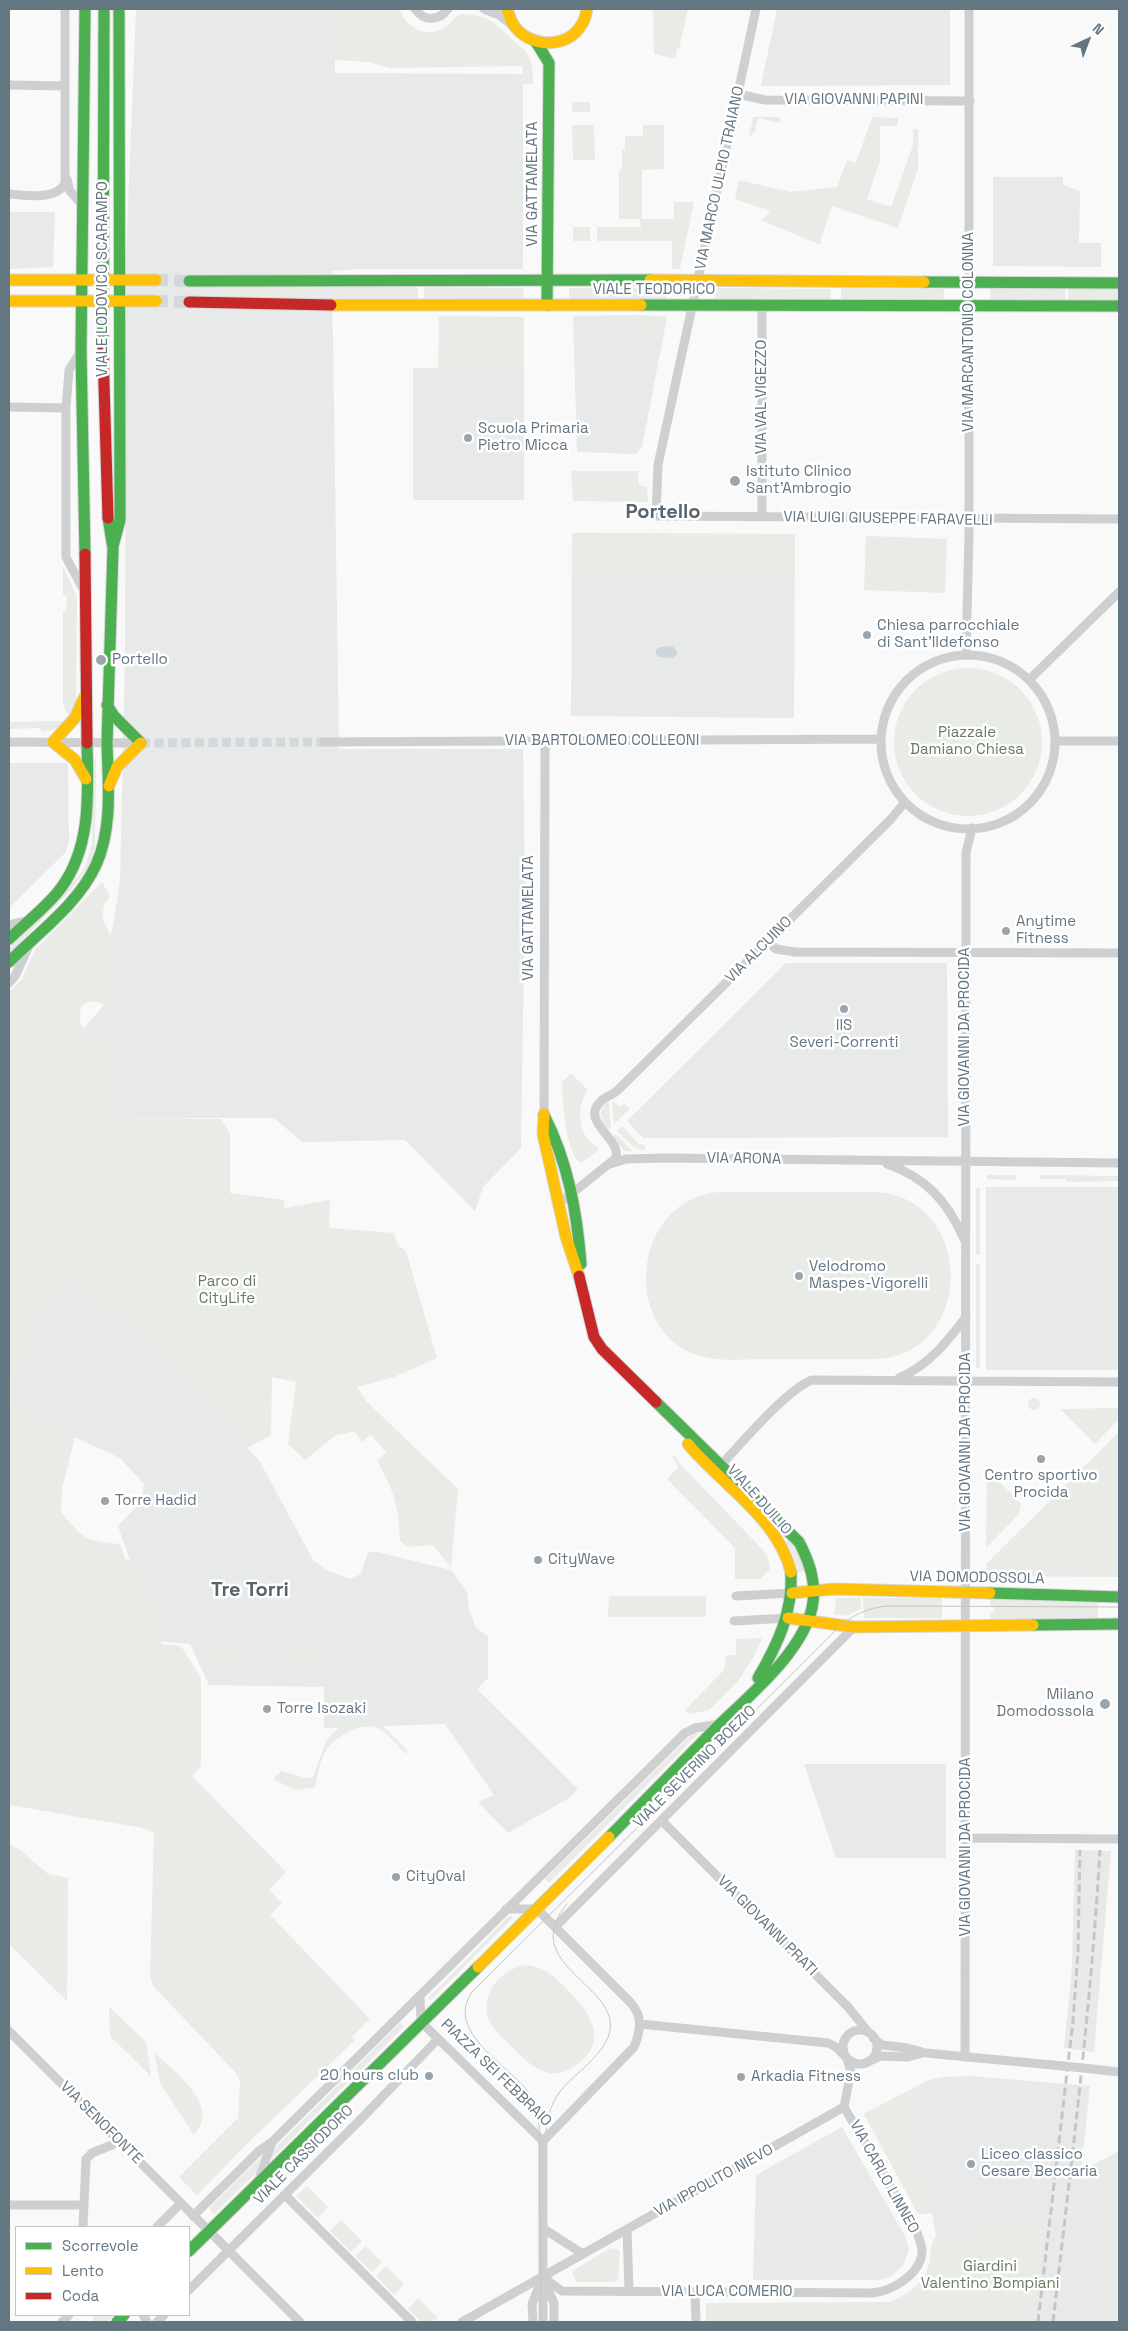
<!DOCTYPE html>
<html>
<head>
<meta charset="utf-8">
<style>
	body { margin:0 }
	#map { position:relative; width:1128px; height:2331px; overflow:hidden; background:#f9f9f9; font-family:"Space Grotesk",sans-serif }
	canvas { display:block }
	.frame { position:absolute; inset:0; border:10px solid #657683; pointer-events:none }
	.legend { position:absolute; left:15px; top:2226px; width:175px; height:90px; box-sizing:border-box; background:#fff; border:1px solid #c1c8cd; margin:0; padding:6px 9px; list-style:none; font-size:15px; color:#657683 }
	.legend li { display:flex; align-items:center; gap:10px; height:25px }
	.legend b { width:25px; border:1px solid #c1c8cd }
	.north { position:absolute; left:1063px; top:15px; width:50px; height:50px; -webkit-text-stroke:4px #fff; paint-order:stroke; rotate:43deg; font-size:14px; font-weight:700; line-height:20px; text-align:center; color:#657683 }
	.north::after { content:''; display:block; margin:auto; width:18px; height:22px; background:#657683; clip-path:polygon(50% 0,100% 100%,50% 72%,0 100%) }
</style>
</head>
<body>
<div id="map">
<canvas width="1128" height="2331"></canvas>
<div class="frame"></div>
<ul class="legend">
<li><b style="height:6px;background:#4caf50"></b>Scorrevole</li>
<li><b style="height:6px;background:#ffc107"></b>Lento</li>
<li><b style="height:6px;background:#c62828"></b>Coda</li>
</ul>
<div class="north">N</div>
</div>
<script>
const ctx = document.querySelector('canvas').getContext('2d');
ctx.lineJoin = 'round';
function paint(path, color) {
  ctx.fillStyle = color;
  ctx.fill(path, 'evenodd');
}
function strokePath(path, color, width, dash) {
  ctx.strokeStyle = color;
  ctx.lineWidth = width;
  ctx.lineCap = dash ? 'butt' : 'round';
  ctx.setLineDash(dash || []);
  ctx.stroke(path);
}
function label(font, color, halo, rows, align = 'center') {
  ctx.font = font + ' "Space Grotesk",sans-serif';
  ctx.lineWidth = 5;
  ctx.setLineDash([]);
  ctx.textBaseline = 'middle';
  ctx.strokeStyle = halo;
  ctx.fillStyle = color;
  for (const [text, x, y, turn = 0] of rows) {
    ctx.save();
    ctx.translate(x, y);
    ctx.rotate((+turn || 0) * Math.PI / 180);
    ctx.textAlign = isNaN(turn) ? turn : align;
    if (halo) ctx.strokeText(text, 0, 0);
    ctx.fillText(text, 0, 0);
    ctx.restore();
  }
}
const built = new Path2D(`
	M136,9H335V73L523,74V269H361L332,271L339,749H523L525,888L521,1148L483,1187L475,1211L405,1140L302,1142L274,1118H110L112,1046L83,1029L111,997V936L120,881L125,658L126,255Z
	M777,9H950V85L761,86Z
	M993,177H1063V185L1080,191L1079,243H1101V267L993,266Z
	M9,212H55L53,267L9,269Z
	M643,315L667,317L642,447L636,454L577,452L573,316Z
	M413,368H524V500H413Z
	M572,533L795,534L794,718L571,716Z
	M9,763H68L69,839L66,852L10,907Z
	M786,963H947L948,1137L643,1138L627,1121Z
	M986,1187H1119V1370H986Z
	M74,1276L259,1460L313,1560L326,1570L350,1579L361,1574L368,1552H377L451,1570L467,1592L469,1610L477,1629L488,1636V1678L477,1689L578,1789L569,1798L508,1833L478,1802L494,1795L445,1724L324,1728V1687L209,1685L190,1644L158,1641L118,1526L137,1506L142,1498L144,1484L120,1458L9,1407V1388L45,1309Z
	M804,1764H946V1858H836Z
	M1075,1850L1111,1851L1094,2052L1064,2048L1072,1967Z
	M970,2076L1090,2086L1081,2171L1119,2151V2322H1032L1045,2219L936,2236L932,2213L918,2214L864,2114L929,2080L942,2077Z
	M842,2127L905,2236L909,2249L903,2266L890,2277L878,2280H753L756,2175Z`);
const green = new Path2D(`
	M335,9H400C404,26 424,37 440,30C448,27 452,20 459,15C485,12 495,23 513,40C518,46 526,49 529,57C533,65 533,74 533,84H523L522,66L389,68L369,62L335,60Z
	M640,9H688L679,49H677L675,59L654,54L653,10Z
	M572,102H590V112H572Z
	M753,117H780V123L758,118L755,131L749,137Z
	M872,117L898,118L897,126H880V161L867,199L891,207L913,145V129H918V169L898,228L832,206L821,239V245L760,220L765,217L770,211L735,199L739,180L790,192L837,187L847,160L856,163Z
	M572,125H594L595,160H573Z
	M643,125H664V169L642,170V219H674V202H694L680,269H672V241H597V227H641L640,219H619V169H622V150H625V136H643Z
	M573,227H590V241H573Z
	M226,287H321V298H225Z
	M331,287H418V298H331Z
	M424,287L523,288L524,299L424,298Z
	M569,288H666V299H569Z
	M715,288L831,289V299H715Z
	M841,288L944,289V300L841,299Z
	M990,289H1065V300H990Z
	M1068,289H1119V300H1068Z
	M439,316L524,317V368H438Z
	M606,316L619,317L621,325H610Z
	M626,316H641L636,325H629Z
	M643,316L667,317L661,344L637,327Z
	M571,471H638L639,485L647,487L648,502L573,501Z
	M572,533L795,534V580L572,578Z
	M866,536L947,539L945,593L864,590Z
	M63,567L77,597L76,704L70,718L63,704V611H66L67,596L63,595Z
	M894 742a74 74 0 1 1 148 0a74 74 0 1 1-148 0Z
	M62,721L65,723L55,729L43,732L39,728L9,729V722Z
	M93,758L96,759L95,846L90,865L70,891L9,953V948L68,888L84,869L92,844Z
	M102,882L110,896L104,905L102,918L111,936V997L104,1005C95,999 81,1000 80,1013C79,1019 81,1024 83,1029L112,1046L110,1118L221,1119L230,1133V1193L284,1200V1208L330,1200L329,1228L394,1233L398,1245L406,1251L437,1358L394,1377L357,1387L367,1402L458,1489L451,1568L433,1545L407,1547L400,1541C399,1508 394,1489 377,1461L386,1452L371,1435L362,1442L355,1431L336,1435L305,1460L288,1444L296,1382L272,1377L271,1435L247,1448L74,1276L45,1309L9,1388V992L22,979L35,950Z
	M571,1073L588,1090C578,1103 577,1126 588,1139C591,1143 596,1145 599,1150L581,1163C566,1156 562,1098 562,1082Z
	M612,1101L620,1107L624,1104L630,1109L614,1124Z
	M609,1102L611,1127L608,1130C601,1121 596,1108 609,1102Z
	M622,1126L639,1144L645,1145V1150C633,1150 625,1139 617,1131Z
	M616,1134L633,1151C619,1153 622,1145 613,1137Z
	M987,1175H1016V1180L987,1179Z
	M1040,1175L1119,1176V1181L1067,1182L1066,1179H1040Z
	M976,1188H980V1255H976Z
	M878,1192C975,1200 975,1353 878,1359C841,1359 805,1359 768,1359C742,1359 713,1363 689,1352C620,1319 637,1197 720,1192Z
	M976,1264H980V1368H976Z
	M1028 1404a6 6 0 1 1 12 0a6 6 0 1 1-12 0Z
	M9,1407L75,1437L62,1488L61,1512C83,1539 86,1541 120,1544L125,1559L152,1563L153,1581L148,1586L162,1644L181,1646L201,1678V1766L192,1776L286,1872L269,1890L282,1903L270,1915L370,2019L352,2037L355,2040L250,2141L197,2195L179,2177L238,2118L240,2081L236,2073L154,1987L150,1977L154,1833L143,1828L9,1805Z
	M1119,1408V1419L1095,1444L1060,1409Z
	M1119,1432V1577L987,1576L986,1564Z
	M674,1455L681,1465L764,1551L768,1559L770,1569L760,1579H735V1548L667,1479L679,1467L672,1457Z
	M991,1473L1021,1504L1019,1514L986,1548L987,1477Z
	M789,1539L797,1549L806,1570L798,1573L794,1557L786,1541Z
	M609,1596H706V1617H608Z
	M836,1598H860L861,1609L847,1616L834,1614Z
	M863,1598H942V1618H864Z
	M990,1600L1098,1601V1620H990V1613L994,1612V1607H990Z
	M762,1638L753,1658L738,1681L709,1710L690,1714L685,1710L724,1670L726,1655H736V1639Z
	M206,1646H244V1670L206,1669Z
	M282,1646H317V1670H282Z
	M333,1685L347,1690L357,1700L350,1712L333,1724L330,1720V1689Z
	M363,1706L408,1751L406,1754C396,1745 386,1730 373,1726C362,1722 336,1738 329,1746C320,1757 318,1773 315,1787L295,1790L273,1779L281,1771L306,1778L313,1777L327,1739Z
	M694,1732L699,1733L549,1883L545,1879Z
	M9,1844L19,1849L48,1874L68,1878L67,2001L9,1944Z
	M510,1915L513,1918L431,2000L427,1999Z
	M526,1965C546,1967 556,1978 570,1992C595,2018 609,2047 570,2069C545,2083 525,2060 509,2044C502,2037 493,2030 489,2020C479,1994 501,1969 526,1965Z
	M109,2007L144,2040L147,2047L151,2076L110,2036Z
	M400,2023L404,2027L270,2160L276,2147Z
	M154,2052C174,2072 222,2105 194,2135L160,2083Z
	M925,2082L927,2094L912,2096V2102L904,2104L911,2143L915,2142L929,2213L918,2214L864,2114Z
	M262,2156L257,2172L214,2214L209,2208Z
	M307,2186L328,2207L318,2218L296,2196Z
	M1045,2219L1032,2322H706V2303L889,2302C910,2294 927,2281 930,2259C931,2251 931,2242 936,2236Z
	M341,2220L362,2241L351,2252L330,2231Z
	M366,2246L382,2262L372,2272L355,2256Z
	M611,2248L617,2249L620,2252L618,2280L613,2282H576L572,2271Z
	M386,2266L404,2284L394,2295L376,2276Z
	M418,2298L438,2318L431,2322H422L408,2309Z
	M93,2315H114L106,2322H93Z`);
const water = new Path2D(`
	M672,646L677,651V655L672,658L659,657L656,654V650L660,647Z`);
const streetTunnel = new Path2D(`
	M141,743L324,742`);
const secondaryTunnel = new Path2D(`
	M156,280L189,281
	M156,301L189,302`);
const street = new Path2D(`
	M415,9C424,22 439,21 448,9
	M484,9L499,15L512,25
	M756,9L658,465L656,516L1119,519
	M9,85L65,86
	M738,94L765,100L970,101
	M67,179L70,191L83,206
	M9,194C27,195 54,201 65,184V9
	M762,306V517
	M80,353L69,370L66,408V557L84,591
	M9,407L66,408
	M966,655L969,533V9
	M881 742a87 87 0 1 1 174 0a87 87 0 1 1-174 0Z
	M1029,680L1119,592
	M1055,741H1119
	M9,742L141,743
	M324,742L881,739
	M9,925L26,921
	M768,942L776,949L795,952L1119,953
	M9,983L15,976L29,946
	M544,1114L545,741
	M610,1164L626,1159L666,1158L1119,1163
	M887,1164C927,1178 947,1201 964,1239
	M560,1203L616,1158C621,1137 579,1122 601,1101C606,1096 613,1095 618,1090L891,819L905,802
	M899,1378C929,1365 946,1343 966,1317
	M721,1465C742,1443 786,1390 812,1380L1119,1382
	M736,1596L792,1593
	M734,1621L788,1618
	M663,1822L848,2007L869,2033
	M966,1838L1119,1839
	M506,1909H537L630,2002C643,2016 641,2030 634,2047L543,2141
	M555,1927L854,1627
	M420,1996L421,2022L543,2141
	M640,2024L828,2043L836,2047L846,2057
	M843 2047a17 17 0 1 1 34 0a17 17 0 1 1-34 0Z
	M9,2031L300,2322
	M873,2038L882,2045L908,2048L926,2053L1063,2066
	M965,2057L966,853L972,828
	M870,2061L881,2056L908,2057L923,2053
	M1092,2069L1119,2072
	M844,2107L851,2071L847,2059
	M258,2182L272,2142
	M285,2195L412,2322
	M9,2205H83
	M193,2216L259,2151L272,2142L685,1733L695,1728L720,1724
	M83,2227L86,2159L92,2153L119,2142
	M157,2227L181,2203
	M544,2229L583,2254
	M627,2229L629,2291
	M543,2277L562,2291L872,2293C893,2291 923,2273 922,2249C921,2243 918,2236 916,2230L844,2107
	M543,2277L554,2303V2322
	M189,2290L360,2120L438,2039
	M695,2292L696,2322
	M143,2315L147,2322
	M62,2322L69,2315
	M157,2322L164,2315
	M462,2322L844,2107
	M533,2322L532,2304L543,2277V2141
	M543,2322V2282`);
const fast = new Path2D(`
	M85,9L81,350L85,554
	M536,42L549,63L547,305
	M189,281L650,280
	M924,282L1119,283
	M641,305L1119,306
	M103,350L104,9
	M113,546L120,520L119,9
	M107,705L114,716L141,743
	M107,743L113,548L108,518
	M9,939C26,922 47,907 61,888C92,846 88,792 87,743
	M9,962C39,932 78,904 96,865C113,828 108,782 107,743
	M544,1115C568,1162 577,1212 581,1264
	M990,1593L1119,1597
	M1033,1625L1119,1624
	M758,1678C778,1644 793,1612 791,1572
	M609,1837C643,1802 678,1767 713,1731C746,1698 801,1655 812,1608C817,1584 810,1563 799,1542L656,1402
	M189,2251L478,1967
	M117,2322L124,2315`);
const slow = new Path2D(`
	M507,9C509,14 510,19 513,24C528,48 568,50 582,24C585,20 586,14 587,9
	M9,280H156
	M650,280L924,282
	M9,301H156
	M331,305H641
	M53,742L75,760L86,779
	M53,742L75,718L84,698
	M109,786L117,767L141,743
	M544,1114L543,1134L566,1237L579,1276
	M688,1444C722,1485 778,1518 791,1572
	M792,1593L834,1589L990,1593
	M788,1618L854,1627L1033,1625
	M478,1967L609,1837`);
const jam = new Path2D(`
	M189,302L331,305
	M103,350L108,518
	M85,554L87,743
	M579,1276L594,1337L602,1349L656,1402`);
const tram = new Path2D(`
	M546,2132C547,2118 551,2104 559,2093C575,2071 615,2050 610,2020C603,1981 521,1959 567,1904
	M541,2322L539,2115C537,2107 534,2100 530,2094C510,2066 444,2032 472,1992L838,1628C852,1615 869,1607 889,1606L1119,1607`);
const rail = new Path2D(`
	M1038,2322L1073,2021L1078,1952L1080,1850
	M1053,2322C1071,2165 1091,2008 1100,1850`);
const streetBridge = new Path2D(`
	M1063,2066L1092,2069`);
const markers = [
	[468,438,5,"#99a4ac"],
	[735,481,6,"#99a4ac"],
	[867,635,5,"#99a4ac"],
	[101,660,6,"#99a4ac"],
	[1006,931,5,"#99a4ac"],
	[844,1009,5,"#99a4ac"],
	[799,1276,5,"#99a4ac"],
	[1041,1459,5,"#99a4ac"],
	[105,1501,5,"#99a4ac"],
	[538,1560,5,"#99a4ac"],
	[1105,1704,6,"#99a4ac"],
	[267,1709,5,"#99a4ac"],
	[396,1877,5,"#99a4ac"],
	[429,2076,5,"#99a4ac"],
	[741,2077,5,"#99a4ac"],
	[971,2164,5,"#99a4ac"]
];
const streetNames = [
	["VIA GIOVANNI PAPINI",854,100],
	["VIA MARCO ULPIO TRAIANO",720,178,-78],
	["VIA GATTAMELATA",533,184,-90],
	["VIALE LODOVICO SCARAMPO",103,279,-90],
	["VIALE TEODORICO",654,290],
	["VIA MARCANTONIO COLONNA",969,332,-90],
	["VIA VAL VIGEZZO",762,397,-90],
	["VIA LUIGI GIUSEPPE FARAVELLI",888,519,1],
	["VIA BARTOLOMEO COLLEONI",602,741],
	["VIA GATTAMELATA",529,918,-90],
	["VIA ALCUINO",759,950,-45],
	["VIA GIOVANNI DA PROCIDA",965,1037,-90],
	["VIA ARONA",744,1159,1],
	["VIA GIOVANNI DA PROCIDA",966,1442,-90],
	["VIALE DUILIO",759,1500,48],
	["VIA DOMODOSSOLA",977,1578,1],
	["VIALE SEVERINO BOEZIO",695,1767,-45],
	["VIA GIOVANNI DA PROCIDA",966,1847,-90],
	["VIA GIOVANNI PRATI",767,1926,45],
	["PIAZZA SEI FEBBRAIO",496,2073,44],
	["VIA SENOFONTE",101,2123,45],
	["VIALE CASSIODORO",304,2155,-45],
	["VIA CARLO LINNEO",884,2177,61],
	["VIA IPPOLITO NIEVO",714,2181,-29],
	["VIA LUCA COMERIO",727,2292]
];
const poiNames = [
	["Scuola Primaria",478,429],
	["Pietro Micca",478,446],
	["Istituto Clinico",746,472],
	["Sant'Ambrogio",746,489],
	["Chiesa parrocchiale",877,626],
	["di Sant'Ildefonso",877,643],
	["Portello",112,660],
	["Anytime",1016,922],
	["Fitness",1016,939],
	["IIS",844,1026,"center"],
	["Severi-Correnti",844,1043,"center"],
	["Velodromo",809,1267],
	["Maspes-Vigorelli",809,1284],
	["Centro sportivo",1041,1476,"center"],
	["Procida",1041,1493,"center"],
	["Torre Hadid",115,1501],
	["CityWave",548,1560],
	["Milano",1094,1695,"right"],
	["Domodossola",1094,1712,"right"],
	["Torre Isozaki",277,1709],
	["CityOval",406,1877],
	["20 hours club",419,2076,"right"],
	["Arkadia Fitness",751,2077],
	["Liceo classico",981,2155],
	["Cesare Beccaria",981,2172]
];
const parkNames = [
	["Piazzale",967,733],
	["Damiano Chiesa",967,750],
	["Parco di",227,1282],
	["CityLife",227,1299],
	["Giardini",990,2267],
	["Valentino Bompiani",990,2284]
];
const districtNames = [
	["Portello",663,513],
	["Tre Torri",250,1591]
];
paint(built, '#e8e9e9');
paint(green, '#e8ebe6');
paint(water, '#ced6d9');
strokePath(streetTunnel, '#d4d8dc', 9, [9, 4.5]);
strokePath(secondaryTunnel, '#d4d8dc', 12, [12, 6]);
strokePath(fast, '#d5d6d7', 13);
strokePath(slow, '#d5d6d7', 13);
strokePath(jam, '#d5d6d7', 13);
strokePath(street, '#cecfd0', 9);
strokePath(fast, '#4caf50', 11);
strokePath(slow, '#ffc107', 11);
strokePath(jam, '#c62828', 11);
strokePath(tram, '#c3c5c6', 1);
strokePath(rail, '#c3c5c6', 3, [8, 4]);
strokePath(streetBridge, '#cecfd0', 9);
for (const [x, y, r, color] of markers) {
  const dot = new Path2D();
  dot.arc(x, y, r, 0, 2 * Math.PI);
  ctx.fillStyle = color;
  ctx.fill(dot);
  strokePath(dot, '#fff', 2);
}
label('15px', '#657683', '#fff', streetNames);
label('15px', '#657683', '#fff', poiNames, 'left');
label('15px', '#687a64', '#fff', parkNames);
label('bold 20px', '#57646e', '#fff', districtNames);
</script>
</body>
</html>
